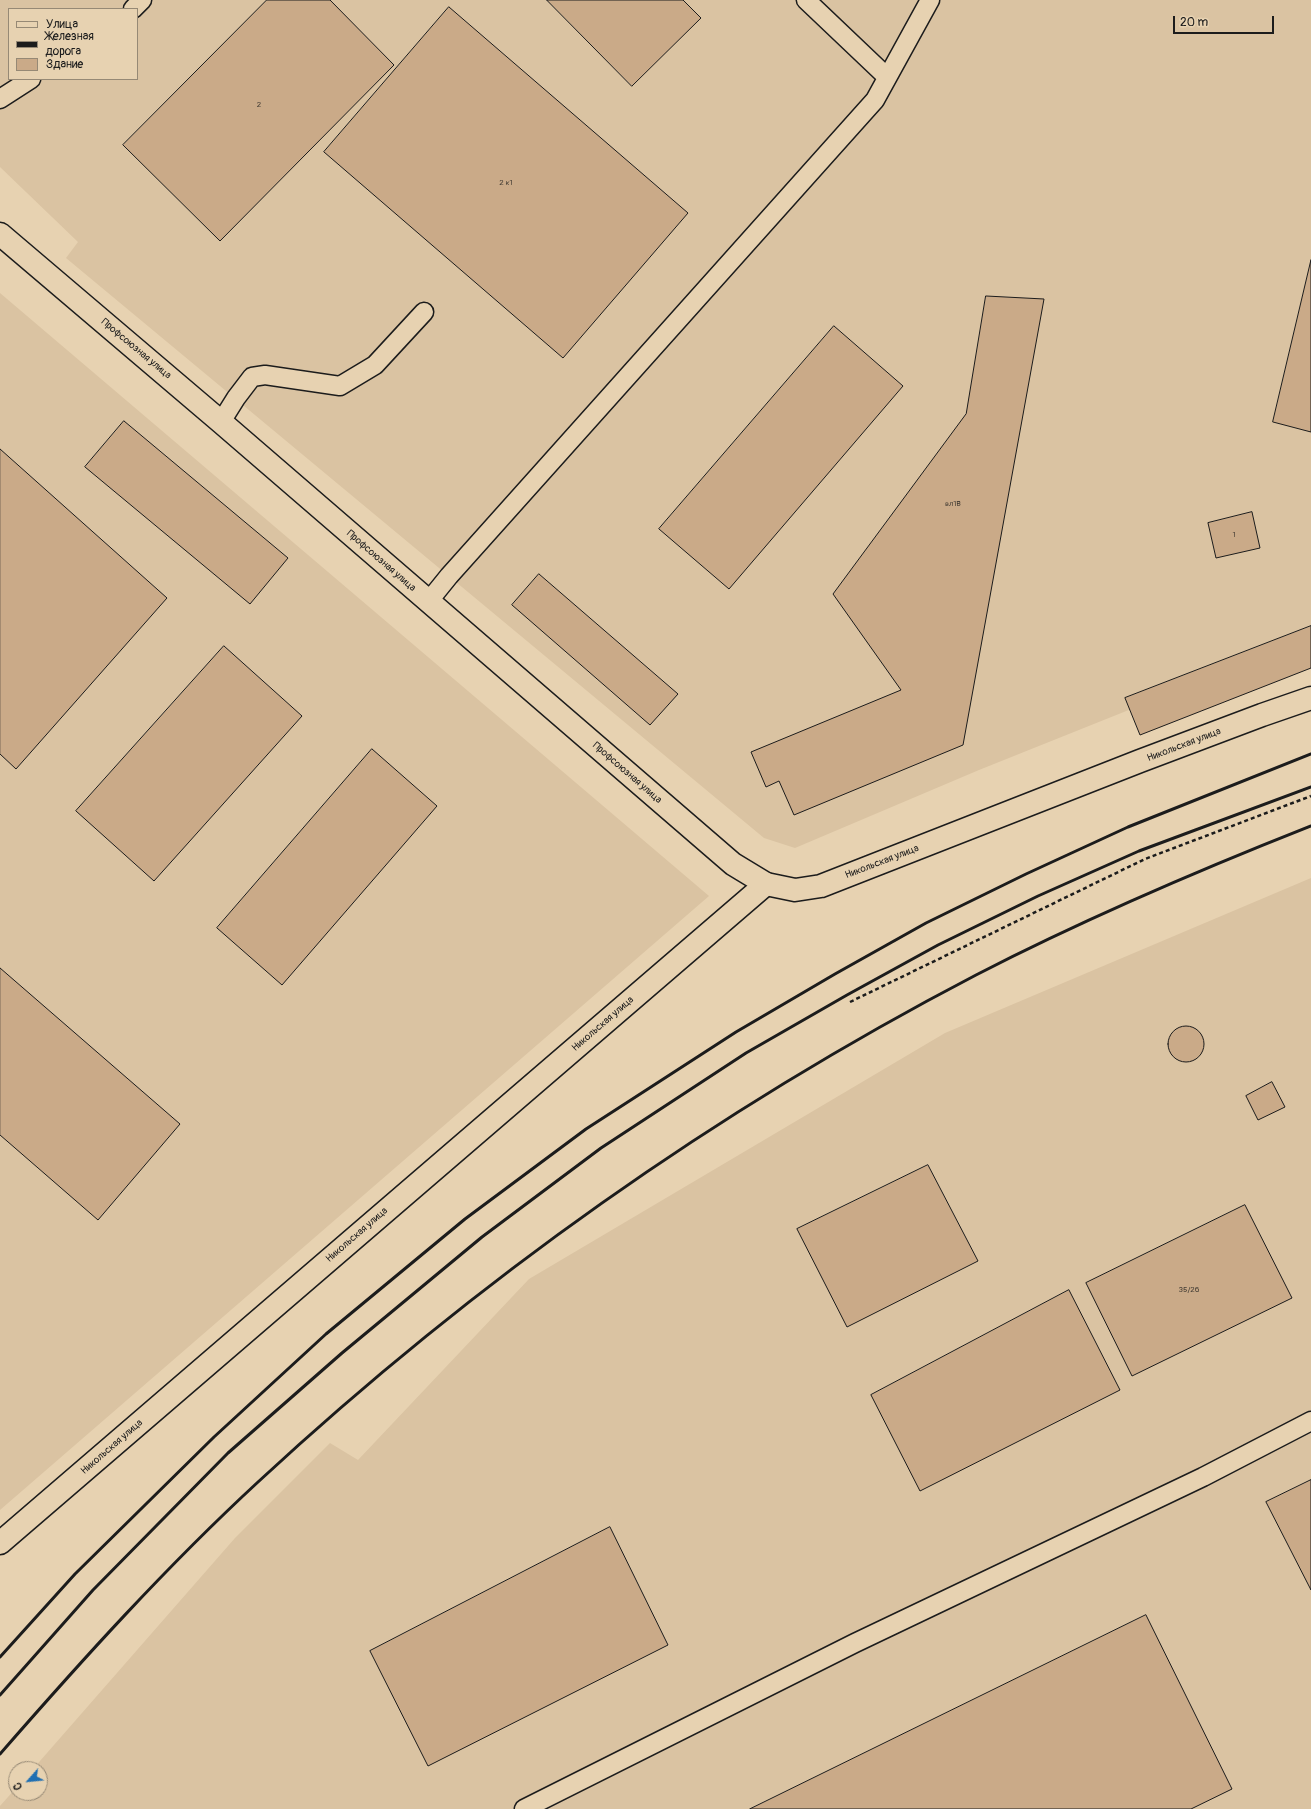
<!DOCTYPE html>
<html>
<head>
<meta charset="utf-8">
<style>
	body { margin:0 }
	#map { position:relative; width:1311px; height:1809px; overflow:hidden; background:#e7d2b1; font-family:Pangolin,sans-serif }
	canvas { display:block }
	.legend { position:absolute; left:8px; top:8px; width:130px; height:72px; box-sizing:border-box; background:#e7d2b1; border:1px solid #968975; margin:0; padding:5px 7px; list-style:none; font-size:12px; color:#1c1c1c }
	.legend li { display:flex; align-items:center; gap:8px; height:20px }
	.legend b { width:20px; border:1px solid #968975 }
	.north { position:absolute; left:8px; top:1761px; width:40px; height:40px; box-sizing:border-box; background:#e7d2b1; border:1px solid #968975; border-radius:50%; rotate:243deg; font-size:11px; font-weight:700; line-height:16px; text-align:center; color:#1c1c1c }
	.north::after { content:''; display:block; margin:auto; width:14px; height:18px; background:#1f6fb2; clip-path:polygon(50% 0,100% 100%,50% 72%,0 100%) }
	.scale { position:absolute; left:1173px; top:16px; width:101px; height:18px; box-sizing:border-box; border:2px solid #1c1c1c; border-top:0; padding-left:5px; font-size:12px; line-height:14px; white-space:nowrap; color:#1c1c1c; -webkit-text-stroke:3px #e7d2b1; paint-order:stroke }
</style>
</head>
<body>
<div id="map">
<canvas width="1311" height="1809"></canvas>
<ul class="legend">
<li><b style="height:5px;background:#e7d2b1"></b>Улица</li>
<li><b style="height:5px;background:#1c1c1c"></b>Железная дорога</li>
<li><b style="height:11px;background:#caaa88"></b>Здание</li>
</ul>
<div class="north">С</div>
<div class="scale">20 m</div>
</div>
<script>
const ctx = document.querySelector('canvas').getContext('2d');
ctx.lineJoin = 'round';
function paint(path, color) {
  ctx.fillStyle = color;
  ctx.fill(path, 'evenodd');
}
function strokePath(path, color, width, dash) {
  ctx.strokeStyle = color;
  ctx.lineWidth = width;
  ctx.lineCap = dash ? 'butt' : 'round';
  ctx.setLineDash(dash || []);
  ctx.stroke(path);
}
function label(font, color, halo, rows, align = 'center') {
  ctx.font = font + ' Pangolin,sans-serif';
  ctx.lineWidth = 4;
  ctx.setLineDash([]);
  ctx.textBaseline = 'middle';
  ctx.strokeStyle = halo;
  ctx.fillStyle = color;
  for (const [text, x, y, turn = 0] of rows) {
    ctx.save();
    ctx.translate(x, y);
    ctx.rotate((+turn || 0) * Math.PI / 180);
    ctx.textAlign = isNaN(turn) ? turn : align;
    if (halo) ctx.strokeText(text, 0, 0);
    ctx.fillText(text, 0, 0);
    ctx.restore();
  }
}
const built = new Path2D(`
	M0,0H1311V637L979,770L795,848L764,838L66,258L78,242L0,167ZM9,9H137V79H9Z
	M0,293L709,896L0,1510Z
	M1311,878V1809H0V1806L16,1788V1793H40V1769H33L235,1538L330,1443L358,1460L529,1279L945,1033Z`);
const building = new Path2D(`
	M267,0H330L394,65L220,241L123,145Z
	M547,0H683L701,18L632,86Z
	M449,7L688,213L563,358L324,152Z
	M1311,260V432L1273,422Z
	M986,296L1044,299L963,745L794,815L779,781L766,787L751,752L901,690L833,594L966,414Z
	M834,326L903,386L729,589L659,529Z
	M124,421L288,558L250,604L85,467Z
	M0,449L167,598L16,769L0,754Z
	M1252,512L1260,548L1216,558L1208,523Z
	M539,574L678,694L650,725L512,605Z
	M1311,626V668L1140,735L1125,698Z
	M224,646L302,716L154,881L76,811Z
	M372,749L437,806L282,985L217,928Z
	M0,968L180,1124L98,1220L0,1135Z
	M1168 1044a18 18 0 1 1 36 0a18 18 0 1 1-36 0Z
	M1272,1082L1285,1107L1258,1120L1246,1096Z
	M928,1165L978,1261L847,1327L797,1229Z
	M1245,1205L1292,1298L1132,1376L1086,1283Z
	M1069,1290L1120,1390L920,1491L871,1395Z
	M1311,1480V1590L1266,1502Z
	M610,1527L668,1645L428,1766L370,1651Z
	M1146,1615L1232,1789L1191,1809H750Z`);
const path = new Path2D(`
	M850,1002L1145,859L1311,796`);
const service = new Path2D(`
	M806,0L887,77
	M133,9L142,0
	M0,99L31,79
	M221,422L236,398L252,377L265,375L340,386L375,365L424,312
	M428,602L449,576L875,100L930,0
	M524,1809L855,1643L1203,1477L1311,1421`);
const minor = new Path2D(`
	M0,1543L766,884`);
const tertiary = new Path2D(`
	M0,234L221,422L733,864L766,884L795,890L821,886L1140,761L1262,715L1311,698`);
const rail = new Path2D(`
	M0,1657L75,1574L214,1437L326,1334L465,1219L586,1129L736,1032L835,974L926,923L1026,874L1128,827L1311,754
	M0,1695L93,1590L228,1453L342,1353L482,1237L601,1148L746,1053L847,995L938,945L1038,896L1139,851L1311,787
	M0,1754C82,1660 166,1567 258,1482C474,1282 715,1111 976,975C1085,919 1197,871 1311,826`);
const numberNames = [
	["2",259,105],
	["2 к1",506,183],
	["вл1В",953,504],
	["1",1234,535],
	["35/26",1189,1290]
];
const streetNames = [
	["Профсоюзная улица",136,349,40],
	["Профсоюзная улица",381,561,41],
	["Никольская улица",1184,745,-21],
	["Профсоюзная улица",627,773,41],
	["Никольская улица",882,862,-21],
	["Никольская улица",603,1024,-41],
	["Никольская улица",357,1235,-41],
	["Никольская улица",112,1447,-41]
];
paint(built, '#dac3a2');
paint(building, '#caaa88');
strokePath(building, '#1c1c1c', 1);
strokePath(service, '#1c1c1c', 21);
strokePath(minor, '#1c1c1c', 25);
strokePath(tertiary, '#1c1c1c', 25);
strokePath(path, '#1c1c1c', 2.5, [4, 3]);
strokePath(service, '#e7d2b1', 18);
strokePath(minor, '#e7d2b1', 22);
strokePath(tertiary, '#e7d2b1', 22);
strokePath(rail, '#1c1c1c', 3);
label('8px', '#484037', null, numberNames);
label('10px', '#1c1c1c', '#e7d2b1', streetNames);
</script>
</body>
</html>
